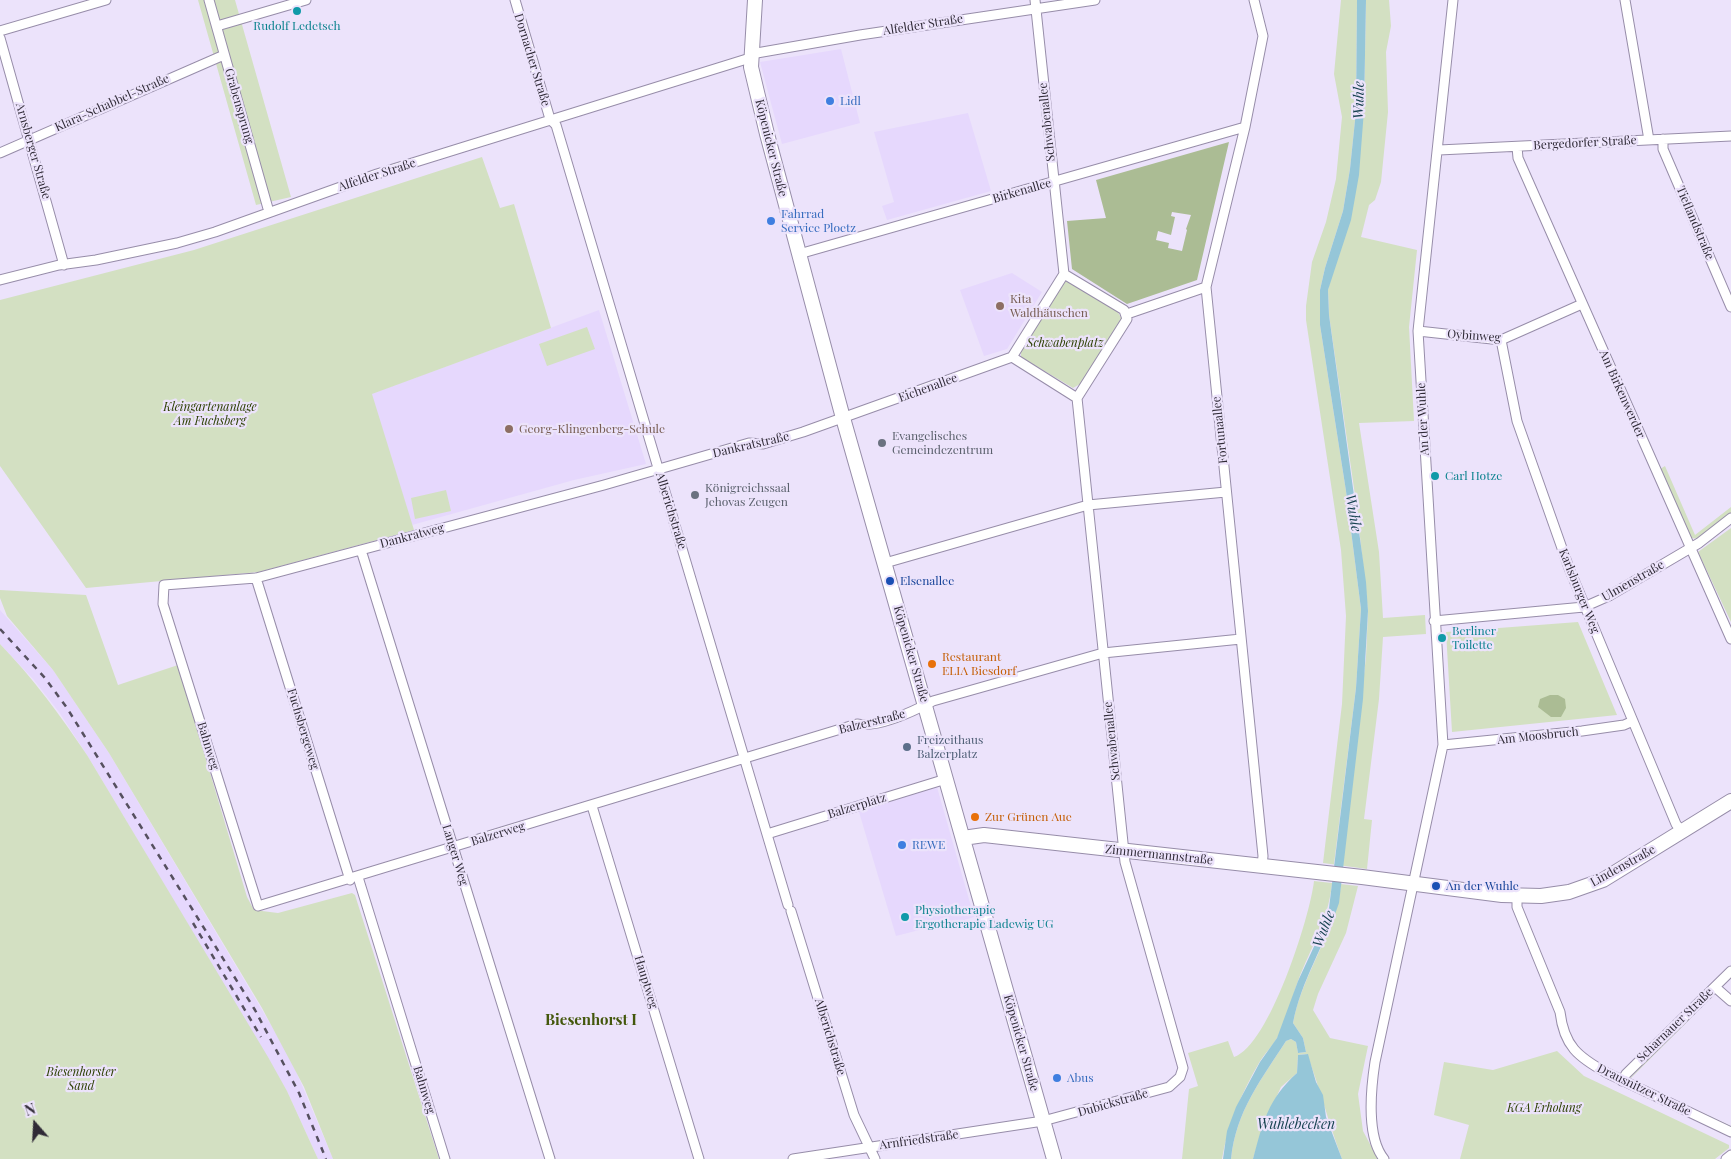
<!DOCTYPE html>
<html>
<head>
<meta charset="utf-8">
<style>
	body { margin:0 }
	#map { position:relative; width:1731px; height:1159px; overflow:hidden; background:#ece3fb; font-family:"Playfair Display",serif }
	canvas { display:block }
	.north { position:absolute; left:10px; top:1099px; width:50px; height:50px; -webkit-text-stroke:4px #ece3fb; paint-order:stroke; rotate:341deg; font-size:14px; font-weight:700; line-height:20px; text-align:center; color:#302b37 }
	.north::after { content:''; display:block; margin:auto; width:18px; height:22px; background:#302b37; clip-path:polygon(50% 0,100% 100%,50% 72%,0 100%) }
</style>
</head>
<body>
<div id="map">
<canvas width="1731" height="1159"></canvas>
<div class="north">N</div>
</div>
<script>
const ctx = document.querySelector('canvas').getContext('2d');
ctx.lineJoin = 'round';
function paint(path, color) {
  ctx.fillStyle = color;
  ctx.fill(path, 'evenodd');
}
function strokePath(path, color, width, dash) {
  ctx.strokeStyle = color;
  ctx.lineWidth = width;
  ctx.lineCap = dash ? 'butt' : 'round';
  ctx.setLineDash(dash || []);
  ctx.stroke(path);
}
function label(font, color, halo, rows, align = 'center') {
  ctx.font = font + ' "Playfair Display",serif';
  ctx.lineWidth = 4.5;
  ctx.setLineDash([]);
  ctx.textBaseline = 'middle';
  ctx.strokeStyle = halo;
  ctx.fillStyle = color;
  for (const [text, x, y, turn = 0] of rows) {
    ctx.save();
    ctx.translate(x, y);
    ctx.rotate((+turn || 0) * Math.PI / 180);
    ctx.textAlign = isNaN(turn) ? turn : align;
    if (halo) ctx.strokeText(text, 0, 0);
    ctx.fillText(text, 0, 0);
    ctx.restore();
  }
}
const built = new Path2D(`
	M841,49L860,123L782,144L760,62Z
	M968,113L991,191L887,220L882,206L894,202L874,132Z
	M1012,273L1042,292L1007,349L984,356L960,290Z
	M599,310L646,464L574,480L412,525L371,394Z
	M0,610L53,670L109,753L290,1057L333,1159H318L287,1091L87,755L59,712L33,679L0,644Z
	M937,787L974,917L928,931L927,928L896,936L859,812Z`);
const green = new Path2D(`
	M198,0H235L291,197L256,205Z
	M1341,0H1357L1356,111L1350,169L1343,211L1325,268L1320,290V325L1346,491L1361,609L1356,688L1334,864L1342,866L1366,657L1368,611L1357,509L1329,315L1328,290L1364,110L1366,0H1389L1391,26L1386,52L1388,112L1381,182L1375,200L1369,205L1361,237L1417,250L1409,327L1414,421L1359,423L1379,552L1383,618L1425,615L1426,634L1383,637L1379,699L1364,819L1372,820L1367,869L1323,863L1342,704L1346,616L1341,550L1306,320V306L1312,262L1326,222L1336,179L1342,117L1334,74Z
	M482,157L500,208L514,204L551,328L372,394L414,530L259,572L86,588L0,466V300L194,250Z
	M1069,280L1117,311L1122,319L1080,384L1073,388L1021,357V349L1062,283Z
	M587,327L595,349L547,366L539,344Z
	M1665,466L1695,535L1731,507V514L1698,539L1691,538L1660,469Z
	M446,490L451,511L415,519L411,498Z
	M1731,528V622L1698,552Z
	M0,590L86,595L118,685L178,665L247,897L254,910L278,913L352,893L355,895L439,1159H333L304,1087L262,1008L109,753L53,670L7,616L0,598Z
	M1578,622L1617,715L1452,732L1446,632Z
	M0,644C33,678 60,715 87,755L268,1057L287,1091L318,1159H0Z
	M1314,881L1358,886L1346,933L1318,994L1313,1010L1330,1038L1368,1046L1358,1094L1363,1131L1378,1159H1342C1329,1124 1320,1089 1307,1054L1298,1055L1297,1073L1281,1087L1263,1126L1253,1159H1231C1236,1111 1261,1080 1286,1041L1291,1039L1296,1042L1298,1053L1306,1052L1303,1038L1293,1023C1302,974 1335,934 1341,885L1332,884C1327,925 1312,944 1298,981C1291,1000 1288,1021 1277,1038C1272,1047 1264,1054 1259,1063C1241,1094 1228,1124 1222,1159H1182L1189,1089L1198,1086L1188,1053L1228,1041L1234,1057C1269,1046 1310,917 1314,881Z
	M1692,1013L1695,1014L1630,1079L1731,1126V1130L1631,1082L1629,1079Z
	M1557,1051L1584,1076L1729,1145V1148L1715,1159H1460L1469,1125L1434,1115L1444,1062L1493,1070Z`);
const forest = new Path2D(`
	M1229,142L1197,280L1127,304L1072,269L1067,221L1106,218L1096,180ZM1172,212L1191,215L1186,229L1187,230L1182,251L1168,248L1169,243L1156,240L1158,231L1171,235L1175,217L1171,216Z
	M1550,695H1558L1565,699L1566,708L1561,717H1551L1538,707L1540,699Z`);
const water = new Path2D(`
	M1357,0H1366L1364,110L1359,175L1351,220L1328,290L1329,315L1366,582L1368,611L1363,699L1339,903C1325,944 1301,981 1293,1023L1303,1038L1306,1052L1298,1053L1296,1042L1291,1039L1286,1041C1261,1080 1236,1111 1231,1159H1223L1227,1131L1236,1107L1260,1062L1277,1038L1298,981L1324,925L1329,908L1356,688L1361,609L1346,491L1320,325V290L1325,268L1343,211L1350,169L1356,111Z
	M1308,1054L1316,1082L1323,1095L1326,1117L1342,1159H1253C1263,1122 1268,1099 1297,1073L1298,1055Z`);
const street = new Path2D(`
	M209,0L269,212
	M515,0L550,119L556,125L788,905
	M1035,0L1064,274
	M1254,0L1263,36L1245,127L1206,287L1263,856L1262,866
	M1625,0L1649,140
	M217,26L306,0
	M0,31L106,0
	M0,38L64,265
	M751,54L860,35L1095,0
	M1663,139V149L1731,307
	M1517,147L1518,158L1731,639
	M1439,150L1731,136
	M0,153L224,55
	M799,254L1245,127
	M1064,274L1124,310L1127,319L1077,398L1012,357Z
	M0,280L59,265L96,260L177,243L215,232L377,174L750,58
	M1127,314L1206,287
	M1418,331L1501,340L1582,304
	M1501,340L1517,421L1569,568L1676,824L1682,832
	M1012,357L803,432L763,444L749,443L604,485L256,578L164,585L163,604L258,906L857,724C878,728 914,711 933,701L1103,653L1241,639
	M361,550L550,1159
	M885,563L1088,505L1226,492
	M256,578L350,880
	M1434,621L1584,607L1609,596L1699,543L1731,518
	M1443,745L1582,731L1624,725L1633,721
	M592,806L699,1159
	M767,834L946,779
	M358,877L445,1159
	M1517,896V907L1560,1012C1564,1046 1578,1057 1607,1073L1731,1132
	M791,911L854,1115L875,1159
	M1715,987L1731,1001
	M1622,1081L1626,1074L1731,971
	M793,1159L1043,1121L1169,1087L1180,1077L1183,1068L1125,862L1077,398
	M1384,1159C1366,1137 1371,1088 1375,1062L1443,745L1418,331L1453,0
	M1726,1159L1731,1155`);
const secondary = new Path2D(`
	M755,0L751,67L767,134L843,418L1054,1159
	M963,838L984,835L1362,877L1502,895L1541,896L1569,892L1603,880L1731,801`);
const rail = new Path2D(`
	M0,629L45,678L67,708L255,1010L299,1093L326,1159
	M193,923L261,1037`);
const markers = [
	[297,11,5,"#0f9aa8"],
	[830,101,5,"#3f7fe0"],
	[771,221,5,"#3f7fe0"],
	[1000,306,5,"#8d6e63"],
	[509,429,5,"#8d6e63"],
	[882,443,5,"#6b7280"],
	[1435,476,5,"#0f9aa8"],
	[695,495,5,"#6b7280"],
	[890,581,5,"#1a4fb4"],
	[1442,638,5,"#0f9aa8"],
	[932,664,5,"#e8710a"],
	[907,747,5,"#5c6f8a"],
	[975,817,5,"#e8710a"],
	[902,845,5,"#3f7fe0"],
	[1436,886,5,"#1a4fb4"],
	[905,917,5,"#0f9aa8"],
	[1057,1078,5,"#3f7fe0"]
];
const streetNames = [
	["Alfelder Straße",923,25,-9],
	["Dornacher Straße",532,60,73],
	["Klara-Schabbel-Straße",112,103,-24],
	["Grabensprung",239,106,74],
	["Schwabenallee",1047,122,-96],
	["Bergedorfer Straße",1585,143,-3],
	["Köpenicker Straße",771,148,76],
	["Arnsberger Straße",33,151,74],
	["Alfelder Straße",377,175,-18],
	["Birkenallee",1022,191,-16],
	["Tieflandstraße",1695,223,67],
	["Oybinweg",1474,336,4],
	["Eichenallee",928,388,-20],
	["Am Birkenwerder",1622,394,66],
	["An der Wuhle",1423,419,-93],
	["Fortunaallee",1220,430,-96],
	["Dankratstraße",751,445,-13],
	["Alberichstraße",671,511,73],
	["Dankratweg",412,536,-15],
	["Ulmenstraße",1633,581,-30],
	["Karlsburger Weg",1579,591,68],
	["Köpenicker Straße",911,654,74],
	["Balzerstraße",872,722,-14],
	["Fuchsbergeweg",303,729,73],
	["Am Moosbruch",1538,736,-6],
	["Schwabenallee",1112,741,-96],
	["Bahnweg",208,746,73],
	["Balzerplatz",857,806,-17],
	["Balzerweg",498,834,-17],
	["Langer Weg",455,855,73],
	["Zimmermannstraße",1159,855,6],
	["Lindenstraße",1623,866,-29],
	["Hauptweg",646,982,73],
	["Scharnauer Straße",1675,1025,-44],
	["Alberichstraße",830,1037,73],
	["Köpenicker Straße",1021,1043,74],
	["Bahnweg",424,1090,73],
	["Drausnitzer Straße",1644,1090,26],
	["Dubickstraße",1113,1103,-16],
	["Arnfriedstraße",919,1140,-8]
];
const cultureNames = [
	["Rudolf Ledetsch",297,26,"center"],
	["Carl Hotze",1445,476],
	["Berliner",1452,631],
	["Toilette",1452,645],
	["Physiotherapie",915,910],
	["Ergotherapie Ladewig UG",915,924]
];
const shopNames = [
	["Lidl",840,101],
	["Fahrrad",781,214],
	["Service Ploetz",781,228],
	["REWE",912,845],
	["Abus",1067,1078]
];
const educationNames = [
	["Kita",1010,299],
	["Waldhäuschen",1010,313],
	["Georg-Klingenberg-Schule",519,429]
];
const parkNames = [
	["Schwabenplatz",1065,343],
	["Kleingartenanlage",210,407],
	["Am Fuchsberg",210,421],
	["Biesenhorster",81,1072],
	["Sand",81,1086],
	["KGA Erholung",1544,1108]
];
const worshipNames = [
	["Evangelisches",892,436],
	["Gemeindezentrum",892,450],
	["Königreichssaal",705,488],
	["Jehovas Zeugen",705,502]
];
const transitNames = [
	["Elsenallee",900,581],
	["An der Wuhle",1446,886]
];
const foodNames = [
	["Restaurant",942,657],
	["ELIA Biesdorf",942,671],
	["Zur Grünen Aue",985,817]
];
const serviceNames = [
	["Freizeithaus",917,740],
	["Balzerplatz",917,754]
];
const waterNames = [
	["Wuhle",1359,100,-89],
	["Wuhle",1353,513,80],
	["Wuhle",1324,929,-69],
	["Wuhlebecken",1296,1125]
];
const quarterNames = [
	["Biesenhorst I",591,1020]
];
paint(built, '#e6d8fd');
paint(green, '#d3e0c2');
paint(forest, '#abbc94');
paint(water, '#95c6d8');
strokePath(street, '#978da9', 11);
strokePath(secondary, '#978da9', 16);
strokePath(street, '#fff', 9);
strokePath(secondary, '#fff', 14);
strokePath(rail, '#56505f', 2.5, [6, 6]);
for (const [x, y, r, color] of markers) {
  const dot = new Path2D();
  dot.arc(x, y, r, 0, 2 * Math.PI);
  ctx.fillStyle = color;
  ctx.fill(dot);
  strokePath(dot, '#ece3fb', 2);
}
label('12px', '#302b37', '#ece3fb', streetNames);
label('12px', '#0d838f', '#ece3fb', cultureNames, 'left');
label('12px', '#366cbe', '#ece3fb', shopNames, 'left');
label('12px', '#785e54', '#ece3fb', educationNames, 'left');
label('italic 12px', '#2b3f00', '#ece3fb', parkNames);
label('12px', '#5b616d', '#ece3fb', worshipNames, 'left');
label('12px', '#164399', '#ece3fb', transitNames, 'left');
label('12px', '#c56008', '#ece3fb', foodNames, 'left');
label('12px', '#4e5e75', '#ece3fb', serviceNames, 'left');
label('italic 14px', '#184351', '#ece3fb', waterNames);
label('bold 15px', '#43570b', '#ece3fb', quarterNames);
</script>
</body>
</html>
